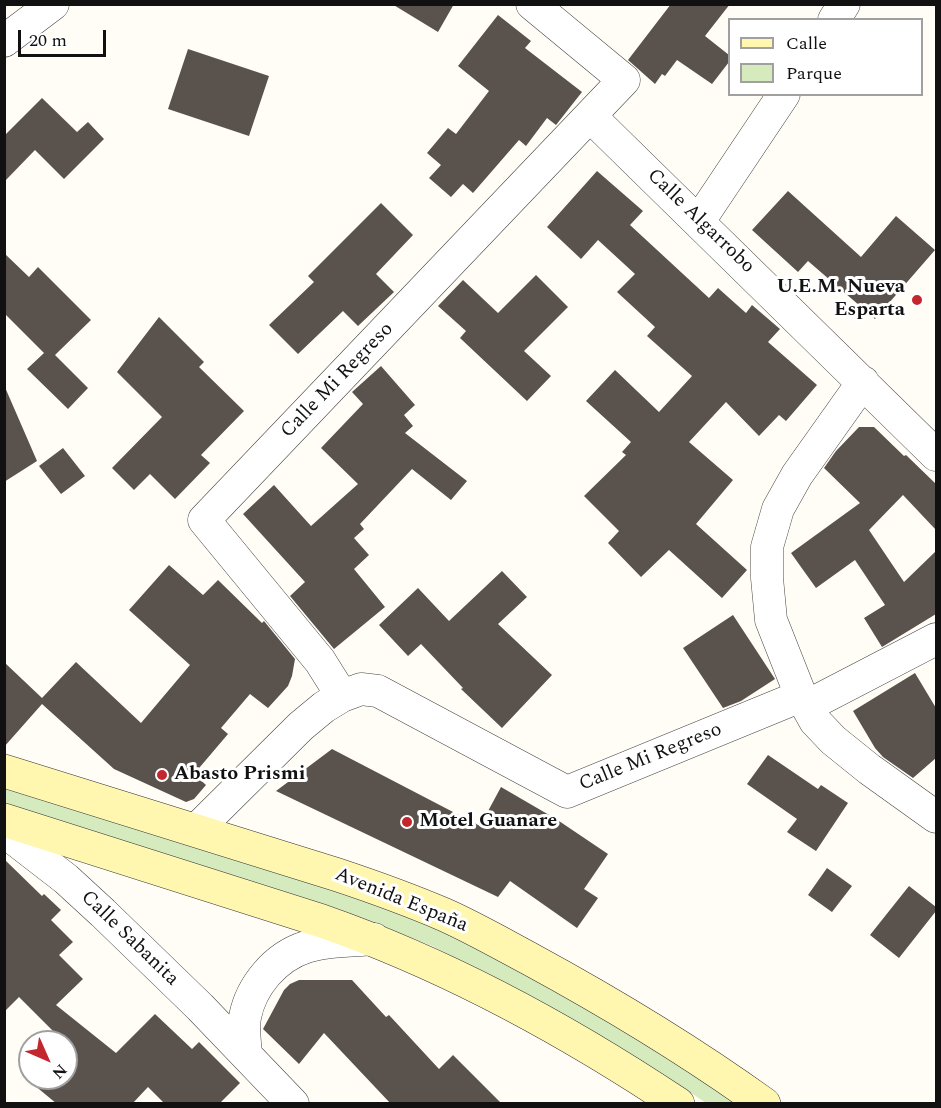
<!DOCTYPE html>
<html>
<head>
<meta charset="utf-8">
<style>
	body { margin:0 }
	#map { position:relative; width:941px; height:1108px; overflow:hidden; background:#fffdf5; font-family:Spectral,serif }
	canvas { display:block }
	.frame { position:absolute; inset:0; border:6px solid #111; pointer-events:none }
	.legend { position:absolute; left:728px; top:18px; width:195px; height:78px; box-sizing:border-box; background:#fff; border:2px solid #a0a0a0; margin:0; padding:8px 10px; list-style:none; font-size:18px; color:#111 }
	.legend li { display:flex; align-items:center; gap:12px; height:30px }
	.legend b { width:30px; border:2px solid #a0a0a0 }
	.north { position:absolute; left:18px; top:1030px; width:60px; height:60px; box-sizing:border-box; background:#fff; border:2px solid #a0a0a0; border-radius:50%; rotate:135deg; font-size:16px; font-weight:700; line-height:24px; text-align:center; color:#111 }
	.north::after { content:''; display:block; margin:auto; width:21px; height:27px; background:#c4262e; clip-path:polygon(50% 0,100% 100%,50% 72%,0 100%) }
	.scale { position:absolute; left:18px; top:30px; width:88px; height:27px; box-sizing:border-box; border:3px solid #111; border-top:0; padding-left:8px; font-size:18px; line-height:21px; white-space:nowrap; color:#111; -webkit-text-stroke:4px #fff; paint-order:stroke }
</style>
</head>
<body>
<div id="map">
<canvas width="941" height="1108"></canvas>
<div class="frame"></div>
<ul class="legend">
<li><b style="height:8px;background:#fff6b0"></b>Calle</li>
<li><b style="height:16px;background:#d5ebbd"></b>Parque</li>
</ul>
<div class="north">N</div>
<div class="scale">20 m</div>
</div>
<script>
const ctx = document.querySelector('canvas').getContext('2d');
ctx.lineJoin = 'round';
function paint(path, color) {
  ctx.fillStyle = color;
  ctx.fill(path, 'evenodd');
}
function strokePath(path, color, width, dash) {
  ctx.strokeStyle = color;
  ctx.lineWidth = width;
  ctx.lineCap = dash ? 'butt' : 'round';
  ctx.setLineDash(dash || []);
  ctx.stroke(path);
}
function label(font, color, halo, rows, align = 'center') {
  ctx.font = font + ' Spectral,serif';
  ctx.lineWidth = 6;
  ctx.setLineDash([]);
  ctx.textBaseline = 'middle';
  ctx.strokeStyle = halo;
  ctx.fillStyle = color;
  for (const [text, x, y, turn = 0] of rows) {
    ctx.save();
    ctx.translate(x, y);
    ctx.rotate((+turn || 0) * Math.PI / 180);
    ctx.textAlign = isNaN(turn) ? turn : align;
    if (halo) ctx.strokeText(text, 0, 0);
    ctx.fillText(text, 0, 0);
    ctx.restore();
  }
}
const green = new Path2D(`
	M4,788L333,889C369,902 405,914 440,930C544,979 641,1041 737,1103H706L666,1076L498,980L432,946L380,925L327,906L5,804Z`);
const building = new Path2D(`
	M392,4H454L438,32Z
	M671,4H730L705,36L729,55V62L712,84L677,60L665,76L662,74L655,84L628,60Z
	M498,15L531,41L525,48L582,92L556,125L547,118L526,146L519,140L473,193L463,184L451,197L429,178L441,165L427,153L448,128L456,134L489,91L458,66Z
	M188,49L269,76L249,136L168,109Z
	M42,98L77,132L88,122L104,139L64,179L35,150L4,182V136Z
	M597,171L643,211L630,225L709,298L718,288L746,313L752,305L780,329L768,342L817,385L786,421L779,415L759,436L726,402L689,442L733,480L696,524L747,570L722,598L669,550L641,577L608,543L619,531L584,496L626,455L622,452L631,442L586,401L615,370L659,412L692,376L647,336L655,327L617,292L635,274L598,240L581,259L547,227Z
	M788,191L861,257L896,216L935,250L875,319L808,261L798,272L752,230Z
	M381,203L413,235L376,274L394,292L358,326L343,311L298,354L269,325L314,282L308,276Z
	M4,253L29,277L38,267L91,320L55,355L88,388L68,409L27,369L44,353L4,313Z
	M536,275L568,307L524,351L551,376L527,401L460,338L466,331L438,306L463,280L498,313Z
	M159,317L204,362L199,367L244,411L201,455L210,463L175,499L150,474L134,490L112,468L162,417L117,372Z
	M381,366L415,405L404,415L413,426L405,433L467,481L451,500L412,469L360,524L364,529L354,538L369,555L354,569L385,607L334,649L290,596L305,582L243,514L274,485L311,526L358,484L321,448L363,404L352,392Z
	M4,385L37,461L4,482Z
	M859,427H874L904,456L906,455L936,484V530L903,495L869,530L904,582L936,551V614L882,647L864,618L885,605L855,560L816,588L791,553L860,503L824,468L836,451Z
	M63,448L85,476L61,494L39,466Z
	M169,565L203,595L218,580L262,623L264,621L295,659L292,676L288,686L268,708L250,694L221,728L228,734L194,774L206,785L194,799L186,802L114,769L42,704L4,747V662L42,698L76,662L141,723L190,665L129,610Z
	M502,571L527,597L498,624L552,675L502,728L461,689L463,688L421,644L408,656L379,625L418,588L449,621Z
	M733,615L775,679L741,701L723,708L683,648Z
	M915,673L936,708V758L913,778L883,757L875,748L853,711Z
	M332,749L480,826L501,787L556,819L608,854L584,889L598,898L577,928L510,881L498,897L276,791Z
	M768,755L818,789L821,785L848,803L816,851L787,832L797,819L747,784Z
	M4,859L42,896L44,894L61,910L51,920L73,942L59,955L83,979L56,1005L116,1053L155,1014L192,1049L199,1042L240,1083L219,1104H165L148,1087L132,1104H57L22,1075L30,1065V1078H66V1042H48L55,1033L19,997L4,1012Z
	M827,868L852,886L832,912L808,895Z
	M909,886L936,907V911L899,958L870,935Z
	M299,980H352L386,1017L389,1015L439,1069L453,1055L502,1104H391L324,1033L299,1064L263,1029L284,990L290,984Z`);
const minor = new Path2D(`
	M834,20L844,4
	M4,41L53,4
	M590,116L936,455
	M699,221L784,94
	M863,382L797,475L778,509L767,547V578L771,620L801,696L815,721L833,740L869,769L936,817
	M342,696L320,661L204,520L624,80L532,4
	M807,706L936,639
	M196,830L301,726L324,707L342,696L361,689L378,691L567,792L801,696
	M4,831L66,879L103,913L200,1007L293,1104
	M246,1054C245,1042 243,1029 245,1017C251,986 275,957 306,947C327,940 351,941 374,939`);
const secondary = new Path2D(`
	M4,771L338,875C374,887 410,900 445,915C474,928 502,944 530,959C611,1003 689,1050 764,1104
	M4,820L322,921C448,965 567,1030 678,1104`);
const markers = [
	[917,300,6,"#c4262e"],
	[162,775,6,"#c4262e"],
	[407,822,6,"#c4262e"]
];
const streetNames = [
	["Calle Algarrobo",700,222,44],
	["Calle Mi Regreso",338,381,-46],
	["Calle Mi Regreso",651,758,-22],
	["Avenida España",401,901,22],
	["Calle Sabanita",129,939,44]
];
const poiNames = [
	["U.E.M. Nueva",905,288,"right"],
	["Esparta",905,311,"right"],
	["Abasto Prismi",174,775],
	["Motel Guanare",419,822]
];
paint(green, '#d5ebbd');
paint(building, '#5a524d');
strokePath(minor, '#444', 33);
strokePath(secondary, '#333', 34);
strokePath(minor, '#fff', 32);
strokePath(secondary, '#fff6b0', 33);
for (const [x, y, r, color] of markers) {
  const dot = new Path2D();
  dot.arc(x, y, r, 0, 2 * Math.PI);
  ctx.fillStyle = color;
  ctx.fill(dot);
  strokePath(dot, '#fff', 2);
}
label('20px', '#111', '#fff', streetNames);
label('bold 20px', '#111', '#fff', poiNames, 'left');
</script>
</body>
</html>
